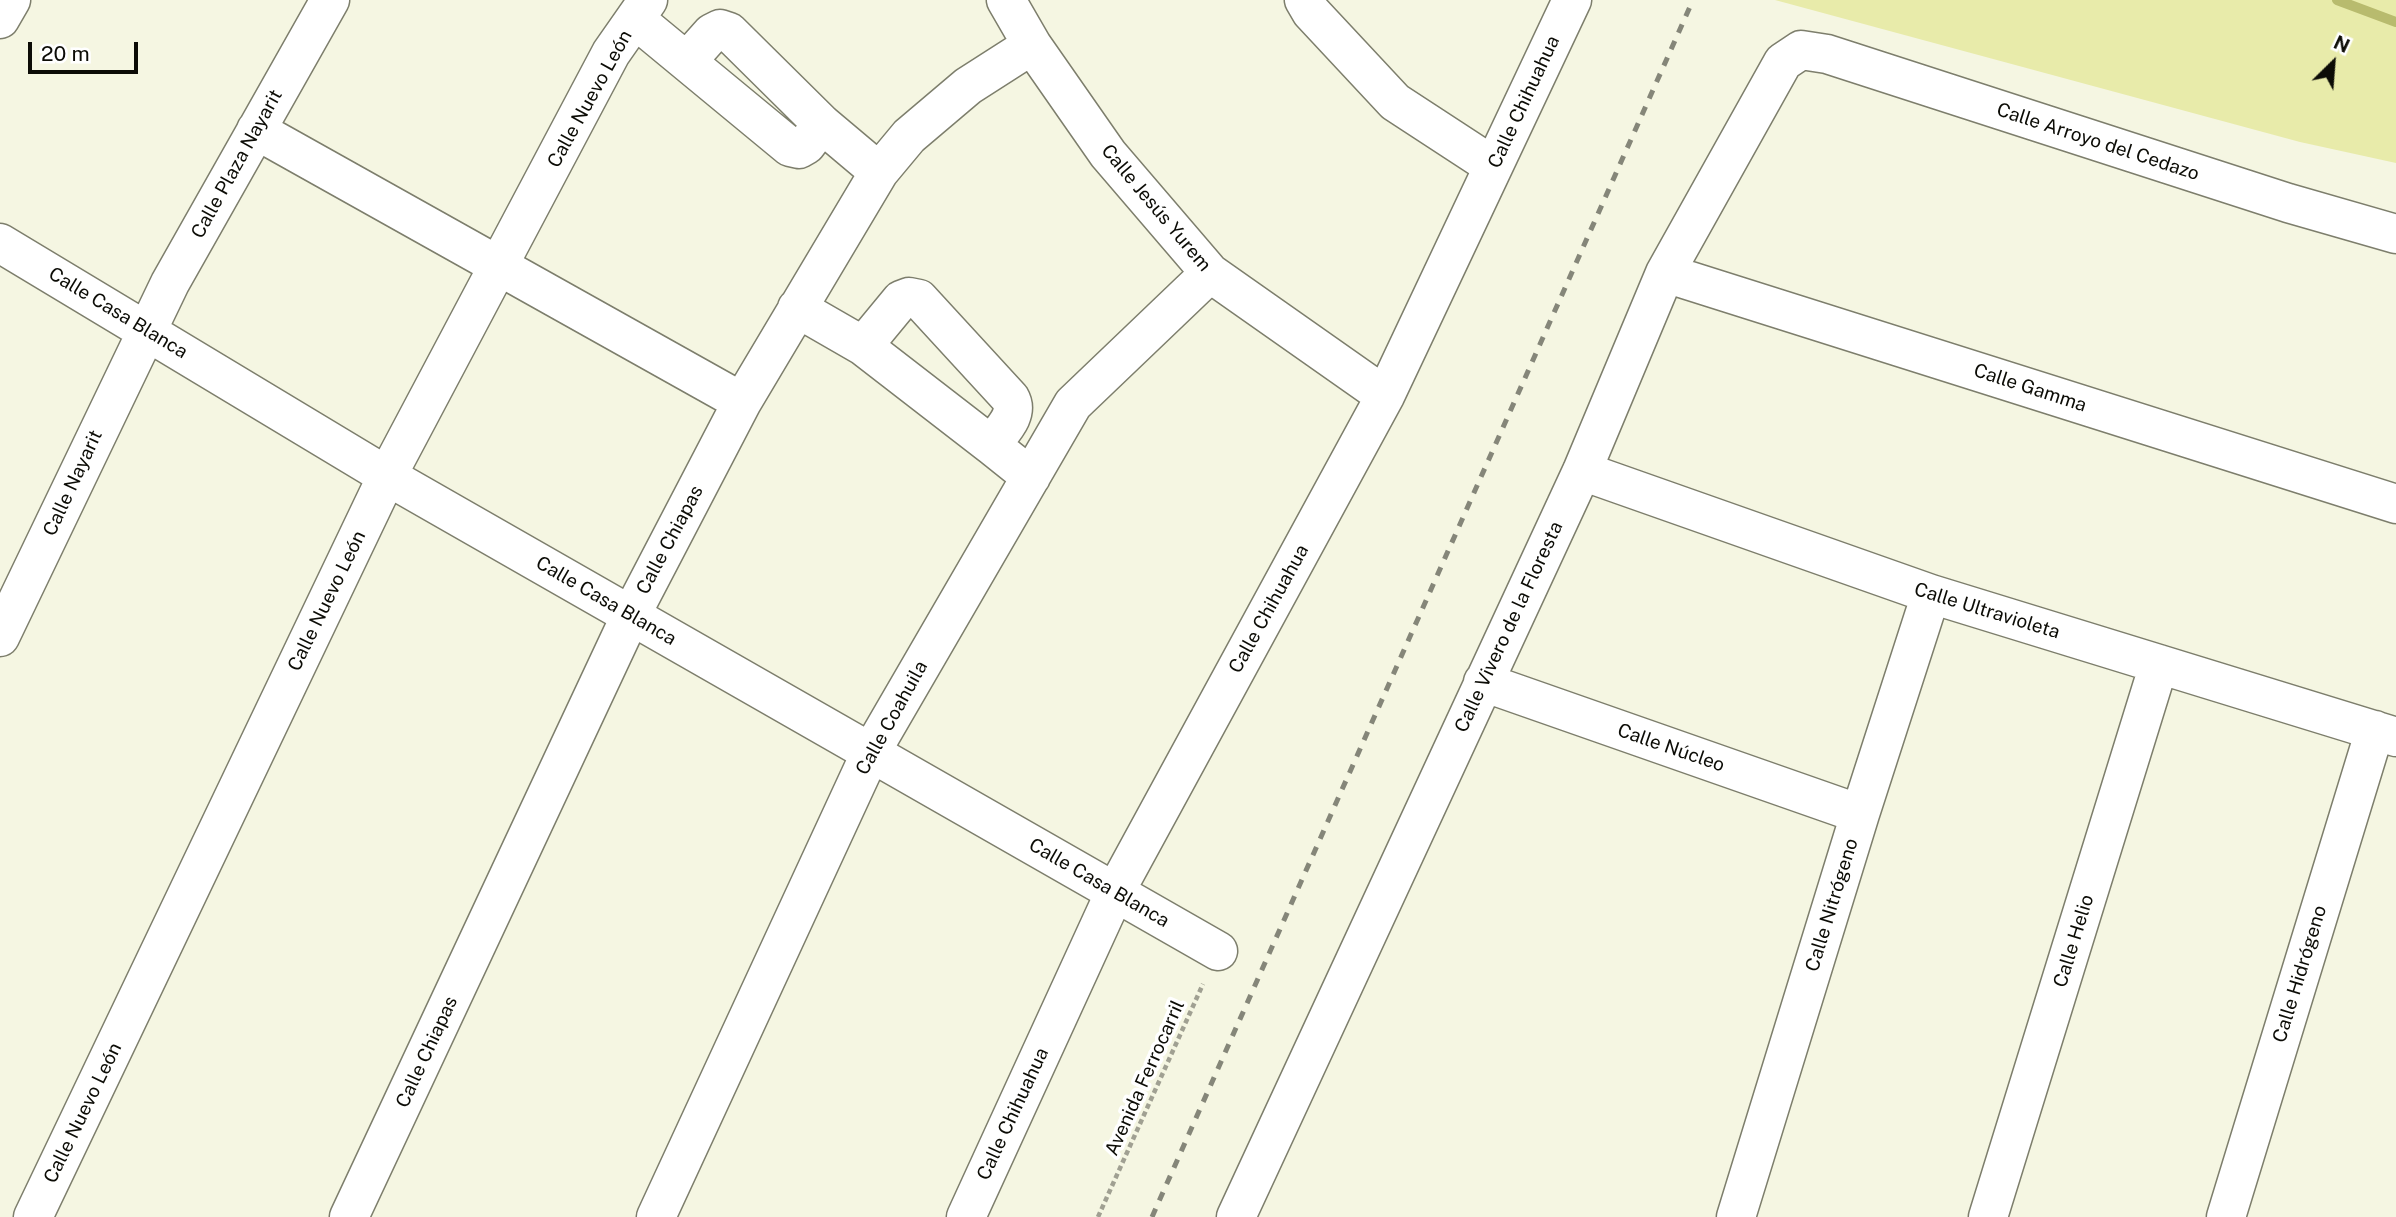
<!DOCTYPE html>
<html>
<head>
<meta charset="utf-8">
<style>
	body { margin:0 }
	#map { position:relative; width:2396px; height:1217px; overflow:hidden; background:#f5f6e2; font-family:"Public Sans",sans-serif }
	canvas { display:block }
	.north { position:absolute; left:2298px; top:28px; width:70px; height:70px; -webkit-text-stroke:5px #fff; paint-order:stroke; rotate:25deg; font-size:19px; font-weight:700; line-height:28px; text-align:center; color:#0c0c06 }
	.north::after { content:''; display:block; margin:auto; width:24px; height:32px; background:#0c0c06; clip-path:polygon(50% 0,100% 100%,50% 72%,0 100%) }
	.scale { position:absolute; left:28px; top:42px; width:110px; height:32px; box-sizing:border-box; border:4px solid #0c0c06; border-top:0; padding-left:9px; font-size:21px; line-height:24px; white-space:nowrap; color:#0c0c06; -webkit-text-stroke:5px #fff; paint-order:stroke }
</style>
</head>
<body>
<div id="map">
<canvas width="2396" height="1217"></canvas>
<div class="north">N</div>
<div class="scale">20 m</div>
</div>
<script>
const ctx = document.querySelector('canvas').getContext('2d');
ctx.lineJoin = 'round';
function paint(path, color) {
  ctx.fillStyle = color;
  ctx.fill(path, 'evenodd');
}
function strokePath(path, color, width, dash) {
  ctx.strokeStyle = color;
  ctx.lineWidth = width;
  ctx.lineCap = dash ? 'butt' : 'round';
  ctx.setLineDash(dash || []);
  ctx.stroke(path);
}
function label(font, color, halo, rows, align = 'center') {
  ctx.font = font + ' "Public Sans",sans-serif';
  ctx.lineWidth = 7;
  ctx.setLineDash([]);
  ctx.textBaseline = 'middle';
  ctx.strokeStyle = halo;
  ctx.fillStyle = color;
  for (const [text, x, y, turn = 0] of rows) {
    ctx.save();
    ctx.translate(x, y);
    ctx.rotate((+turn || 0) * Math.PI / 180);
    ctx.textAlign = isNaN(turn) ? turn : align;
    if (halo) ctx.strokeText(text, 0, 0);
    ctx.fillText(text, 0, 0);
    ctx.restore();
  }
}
const green = new Path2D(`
	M1775,0H2396V163L2300,142Z`);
const stream = new Path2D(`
	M2337,0L2396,22`);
const path = new Path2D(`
	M1098,1217L1203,984`);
const minor = new Path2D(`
	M1006,0L1032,45L1108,154L1210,273L1385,396
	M1304,0L1311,12L1395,102L1493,166
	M0,19L11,0
	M635,19L790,147L799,149L806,145L822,124
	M687,61L712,33L720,29L729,32L822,124L879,172
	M256,130L742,402
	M0,243L387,476L1218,951
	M1665,273L2396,504
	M797,308L863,346L991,445
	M863,346L901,300L909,297L919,299L1010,398C1020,415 1001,431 991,445L1031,477
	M1582,471L1931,594L2396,737
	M0,637L170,283L330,0
	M1483,682L1860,814
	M33,1217L387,476L611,53L648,0
	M349,1217L631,615L742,402L879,172L909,136L968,86L1032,45
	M656,1217L871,752L1073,404L1210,273
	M966,1217L1115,892L1385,396L1572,0
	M1236,1217L1582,471L1665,273L1783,62L1801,50L1827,54L2288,203L2396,234
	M1736,1217L1860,814L1931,594
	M1988,1217L2159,664
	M2226,1217L2375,730`);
const rail = new Path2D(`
	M1152,1217L1693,0`);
const streetNames = [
	["Calle Nuevo León",590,99,-61],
	["Calle Chihuahua",1524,102,-65],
	["Calle Arroyo del Cedazo",2098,142,18],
	["Calle Plaza Nayarit",237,164,-61],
	["Calle Jesús Yurem",1156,208,50],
	["Calle Casa Blanca",118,313,31],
	["Calle Gamma",2030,388,18],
	["Calle Nayarit",73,483,-65],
	["Calle Chiapas",670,540,-62],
	["Calle Nuevo León",327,601,-64],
	["Calle Casa Blanca",606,601,30],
	["Calle Chihuahua",1269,609,-61],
	["Calle Ultravioleta",1987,611,17],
	["Calle Vivero de la Floresta",1509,627,-65],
	["Calle Coahuila",892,718,-61],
	["Calle Núcleo",1671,748,19],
	["Calle Casa Blanca",1099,883,30],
	["Calle Nitrógeno",1832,905,-73],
	["Calle Helio",2074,941,-73],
	["Calle Hidrógeno",2300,974,-73],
	["Calle Chiapas",427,1052,-65],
	["Avenida Ferrocarril",1145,1078,-66],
	["Calle Nuevo León",83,1113,-64],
	["Calle Chihuahua",1013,1114,-65]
];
paint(green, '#e8ebaa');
strokePath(stream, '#b8bb6e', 10);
strokePath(minor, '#7d7e6c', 41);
strokePath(path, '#a0a092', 4.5, [5, 3.5]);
strokePath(minor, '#fff', 38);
strokePath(rail, '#858679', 5, [9, 9]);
label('19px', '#0c0c06', '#fff', streetNames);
</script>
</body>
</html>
